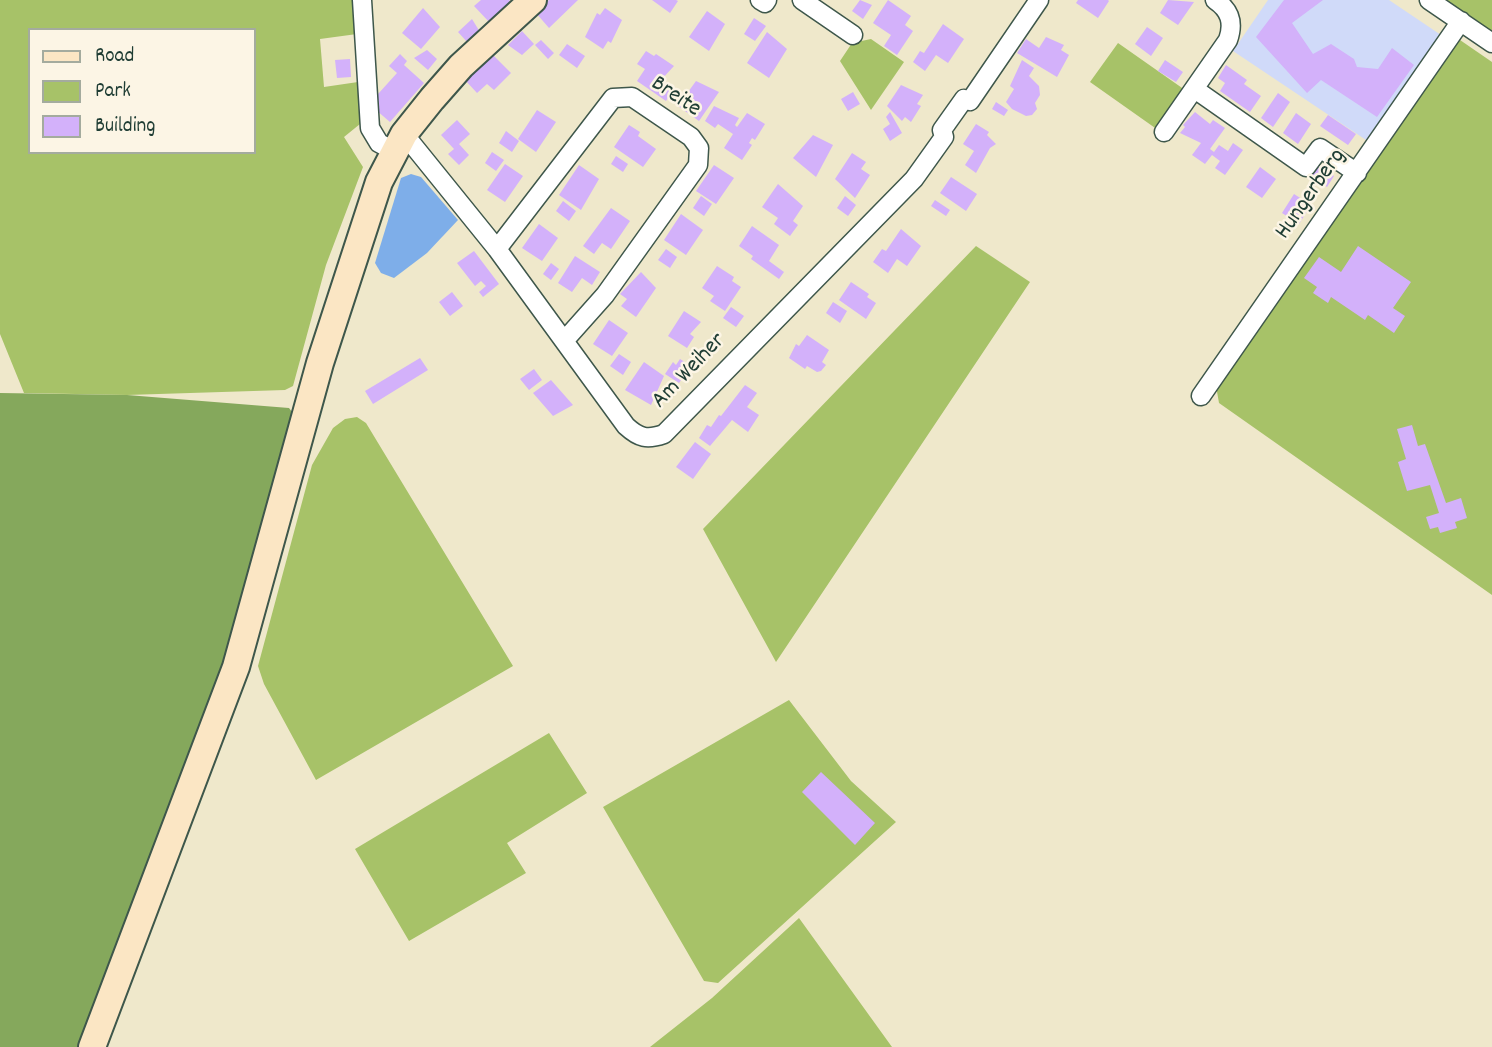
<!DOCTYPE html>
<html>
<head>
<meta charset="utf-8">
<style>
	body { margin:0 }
	#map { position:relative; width:1492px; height:1047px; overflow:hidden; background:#efe8cb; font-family:Dekko,sans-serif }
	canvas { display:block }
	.legend { position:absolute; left:28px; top:28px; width:228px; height:126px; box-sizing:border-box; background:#fcf5e5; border:2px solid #a4ab9e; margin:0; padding:9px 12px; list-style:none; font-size:21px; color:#1f3d34 }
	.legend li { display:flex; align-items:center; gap:14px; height:35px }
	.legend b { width:35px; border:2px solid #a4ab9e }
</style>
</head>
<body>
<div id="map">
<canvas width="1492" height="1047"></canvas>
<ul class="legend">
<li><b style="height:9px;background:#fbe6c4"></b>Road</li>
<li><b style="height:19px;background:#a7c268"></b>Park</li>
<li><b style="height:19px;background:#d3b1fa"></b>Building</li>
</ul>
</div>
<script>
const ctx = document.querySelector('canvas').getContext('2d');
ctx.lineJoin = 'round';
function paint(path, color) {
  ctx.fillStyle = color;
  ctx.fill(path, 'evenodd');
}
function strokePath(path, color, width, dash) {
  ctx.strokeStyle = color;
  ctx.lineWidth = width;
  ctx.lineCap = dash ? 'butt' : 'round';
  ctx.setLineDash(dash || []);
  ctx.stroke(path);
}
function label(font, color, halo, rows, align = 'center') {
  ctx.font = font + ' Dekko,sans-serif';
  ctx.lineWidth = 5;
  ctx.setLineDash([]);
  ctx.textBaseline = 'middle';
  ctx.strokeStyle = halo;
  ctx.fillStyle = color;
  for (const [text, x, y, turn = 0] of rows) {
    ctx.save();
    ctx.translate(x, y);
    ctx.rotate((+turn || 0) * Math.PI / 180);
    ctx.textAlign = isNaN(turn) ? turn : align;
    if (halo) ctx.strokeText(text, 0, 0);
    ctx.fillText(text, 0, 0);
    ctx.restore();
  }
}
const built = new Path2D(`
	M1268,0H1389L1441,35L1369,142L1233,51Z`);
const green = new Path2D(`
	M0,0H358L357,34L320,39L324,87L358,82L360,124L344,137L363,167L326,265L293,386L285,390L127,395L24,393L0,334ZM30,30H254V152H30Z
	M1445,0H1492V33V32Z
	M871,39L904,62L871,110L840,61L852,43Z
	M1460,40L1492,62V595L1219,403L1216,386Z
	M1118,43L1185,90L1158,130L1090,82Z
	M976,246L1030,282L776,662L703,529Z
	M357,417L366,423L513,666L316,780L264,684L258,666L312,465L333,428L345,419Z
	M789,700L851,781L896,822L718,983L704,981L603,807Z
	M549,733L587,793L507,843L526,873L409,941L355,849Z
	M799,918L892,1047H650L712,998Z`);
const forest = new Path2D(`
	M0,393L127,395L289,408L295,416L228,666L84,1047H0Z`);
const water = new Path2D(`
	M411,174L421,177L458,220L427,253L394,278L381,273L375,263L401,178Z`);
const building = new Path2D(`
	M481,0H509L512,3L491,24L474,6Z
	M549,0H578L549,28L536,13Z
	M652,0H676L678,1L670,13Z
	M860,0L872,5L863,19L852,11Z
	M888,0L911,16L905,25L913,31L897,55L884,46L891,35L873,23Z
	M1078,0H1108L1109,1L1098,18L1076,3Z
	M1168,0L1194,2L1178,25L1160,13Z
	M1284,0H1323L1292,23L1313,54L1331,44L1354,59L1357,67L1378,69L1392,48L1414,65L1377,117L1321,80L1307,93L1256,37Z
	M423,8L440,27L421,49L402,33Z
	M605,8L622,20L611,43L608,41L603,49L585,37L597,13L600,15Z
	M707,11L725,24L709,51L689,37Z
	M754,18L766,26L755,41L744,34Z
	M472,19L480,32L468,43L458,32Z
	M943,24L964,39L948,63L936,55L925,71L913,62L920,51L924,53Z
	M1147,27L1163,38L1151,56L1135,44Z
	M522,31L534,44L522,55L508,45Z
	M767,32L787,49L769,78L747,63Z
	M1046,37L1064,45L1061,50L1069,55L1057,77L1017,53L1026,39L1039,48Z
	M541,40L554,53L548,59L535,45Z
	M567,44L585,56L577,68L559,55Z
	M427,50L437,59L428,70L414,58Z
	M646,51L654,56L656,54L674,66L661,80L674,88L666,101L637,81L645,69L637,64Z
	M400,54L407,61L404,65L424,83L390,122L369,104L397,73L389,66Z
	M492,54L511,73L494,90L487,84L477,93L465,80Z
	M350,59L351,77L337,78L335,60Z
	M1022,60L1034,68L1029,76L1039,86L1040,95L1035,103L1037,109L1032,115L1026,116L1012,109L1006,102L1014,89L1010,86Z
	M1165,60L1183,72L1176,82L1158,71Z
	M1226,65L1247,80L1244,84L1261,96L1250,112L1220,91L1225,83L1218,78Z
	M696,81L719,92L699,121L678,106Z
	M901,85L923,95L917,104L921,106L911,122L905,117L902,121L887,106Z
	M853,92L860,104L848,111L841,99Z
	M1278,93L1290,102L1273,127L1261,118Z
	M996,102L1008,110L1004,116L992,109Z
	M714,106L739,118L735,125L737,127L747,113L765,124L755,140L752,138L749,143L752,145L742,160L724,148L733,134L718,124L715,128L705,121Z
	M537,110L556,122L536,152L518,139Z
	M890,112L902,133L890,141L883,129L890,124L886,117Z
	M1195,112L1210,124L1213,120L1225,128L1210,149L1214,152L1219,145L1228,151L1233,143L1243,150L1225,175L1215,168L1220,161L1212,155L1205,164L1192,155L1201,143L1180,133L1185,127L1183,125Z
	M1296,113L1311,124L1298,144L1283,133Z
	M1328,115L1356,134L1348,145L1320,126Z
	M457,120L470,134L459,144L469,155L459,165L448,154L454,149L441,135Z
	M976,124L989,132L987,135L996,144L990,148L976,173L965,165L974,151L963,144Z
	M629,125L640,132L638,136L656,149L643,167L614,147Z
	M506,131L519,141L512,152L499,143Z
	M813,135L833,145L816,177L793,158Z
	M492,152L504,160L496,171L485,163Z
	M852,153L866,162L861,169L870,175L855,198L835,179Z
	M616,156L628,164L623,172L611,164Z
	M505,164L523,176L505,202L487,190Z
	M579,165L599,179L581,210L559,195Z
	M714,165L734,178L716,204L696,191Z
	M1317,165L1334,176L1327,187L1310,176Z
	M1260,167L1276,179L1262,198L1246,187Z
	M951,177L977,194L966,211L940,193Z
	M778,184L803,206L793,221L798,225L790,236L774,224L778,218L762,207Z
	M1294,194L1311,205L1299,224L1282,213Z
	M701,196L712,204L704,216L693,208Z
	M845,196L856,205L848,216L837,208Z
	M935,200L950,210L946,216L931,206Z
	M563,201L576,211L569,221L556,211Z
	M611,208L630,221L611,249L602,243L594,254L583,246Z
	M681,214L703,230L686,255L664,240Z
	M539,224L558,238L542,261L522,248Z
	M752,226L779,245L769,261L784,272L779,279L751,259L753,256L739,246Z
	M901,229L921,246L907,266L897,259L888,273L873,262L882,249L886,251Z
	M1358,246L1411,282L1393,308L1405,316L1394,333L1368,315L1365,320L1331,297L1328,303L1313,293L1317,287L1304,278L1319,257L1341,272Z
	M666,249L677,257L670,268L658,260Z
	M474,251L499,284L483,297L479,292L486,286L481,281L475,286L457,263Z
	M575,256L600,272L592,285L582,278L572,292L558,283Z
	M551,263L559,269L551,280L543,274Z
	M717,266L734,277L732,281L741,287L725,311L710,301L714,296L702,288Z
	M641,272L656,288L636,317L621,306L627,299L620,294Z
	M851,282L869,294L867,297L876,303L866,319L839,300Z
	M452,292L463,306L450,316L439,302Z
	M833,302L847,311L840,323L826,313Z
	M731,307L744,316L736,327L723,318Z
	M684,311L701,322L690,334L694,337L687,348L668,336Z
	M609,320L628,333L612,356L593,344Z
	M807,335L829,350L822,362L826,365L821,371L817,372L807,366L805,369L789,358L796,344L799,346Z
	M619,354L631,362L623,375L610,366Z
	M420,358L428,370L373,404L365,391Z
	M680,359L691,366L679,383L665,374L673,362L676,365Z
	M644,362L664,376L651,405L625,390Z
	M534,369L542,380L529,390L520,379Z
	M551,380L573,405L553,416L533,393Z
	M745,385L757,393L747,407L759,415L748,432L732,420L710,446L699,438L707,425L711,427L719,415L721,416Z
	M1412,425L1418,446L1425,444L1446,503L1461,498L1467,518L1455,522L1457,528L1440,533L1438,527L1430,529L1426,517L1439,513L1430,485L1407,491L1398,462L1406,459L1397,429Z
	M695,442L711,454L693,479L676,467Z
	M821,772L875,823L855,845L802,792Z`);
const street = new Path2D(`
	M362,0L370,128L379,143L394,151
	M760,0L765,3L767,0
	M802,0L853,35
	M1429,0L1492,43
	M1196,90L1306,167L1320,148L1357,173
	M1164,132L1228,40C1234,23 1230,10 1215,0
	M404,134L497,249L626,426C639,438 647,440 664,434L914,179L944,137L942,130L964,99L970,101L1039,0
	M497,249L613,98L632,97L691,137L699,148L698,165L605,295L564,341
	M1201,396L1461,21`);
const secondary = new Path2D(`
	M92,1047L236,667L320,363L379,182L404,134L432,99L461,66L533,0`);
const streetNames = [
	["Breite",675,98,34],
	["Hungerberg",1312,195,-55],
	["Am Weiher",690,372,-46]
];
paint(built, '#d0daf9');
paint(green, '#a7c268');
paint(forest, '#85a85c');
paint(water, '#7eaee9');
paint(building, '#d3b1fa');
strokePath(street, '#3e574b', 21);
strokePath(secondary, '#3e574b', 30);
strokePath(street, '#fff', 18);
strokePath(secondary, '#fbe6c4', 26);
label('24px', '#1f3d34', '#fcf5e5', streetNames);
</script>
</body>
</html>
